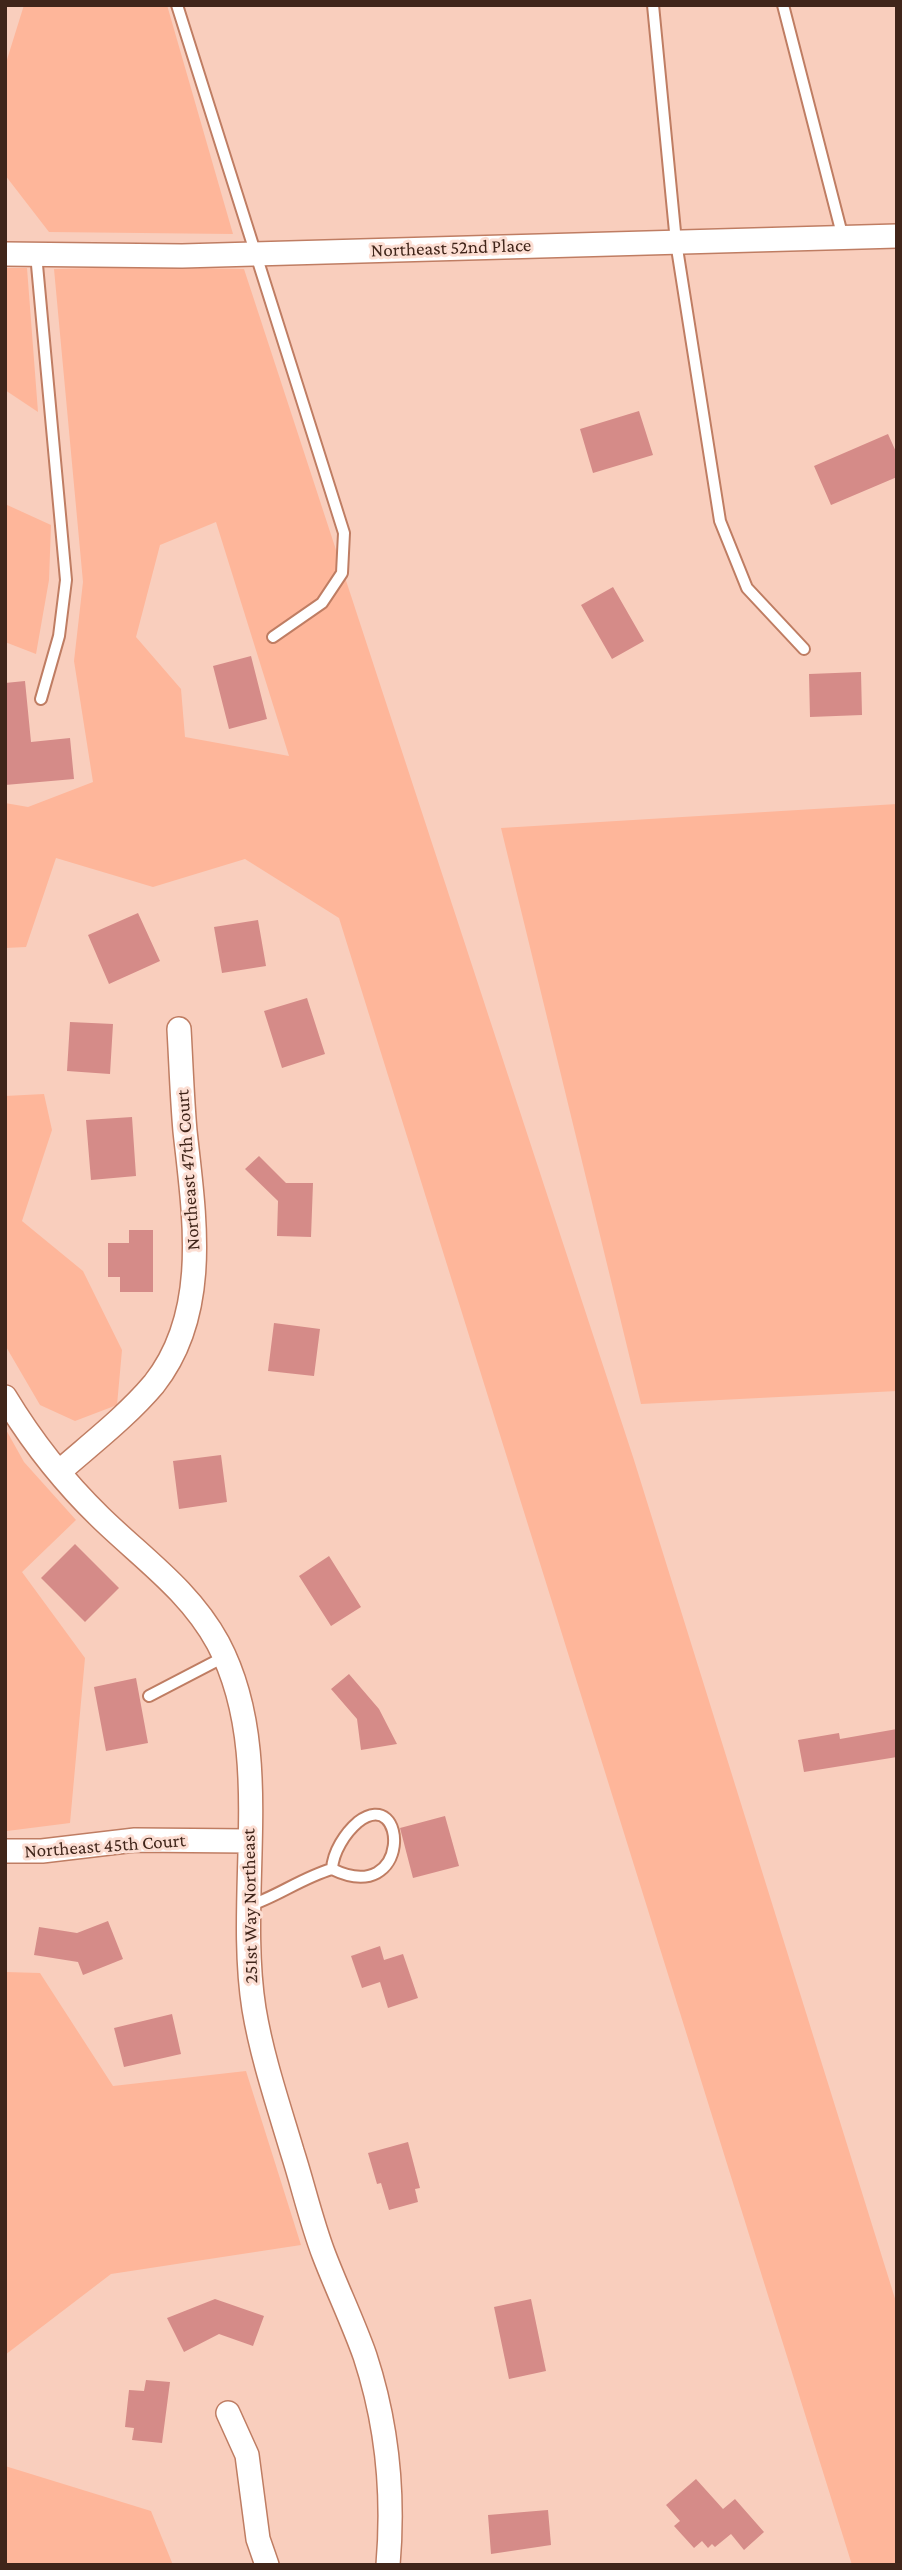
<!DOCTYPE html>
<html>
<head>
<meta charset="utf-8">
<style>
	body { margin:0 }
	#map { position:relative; width:902px; height:2570px; overflow:hidden; background:#f9cebd; font-family:"Crimson Pro",serif }
	canvas { display:block }
	.frame { position:absolute; inset:0; border:7px solid #40251a; pointer-events:none }
</style>
</head>
<body>
<div id="map">
<canvas width="902" height="2570"></canvas>
<div class="frame"></div>
</div>
<script>
const ctx = document.querySelector('canvas').getContext('2d');
ctx.lineJoin = 'round';
function paint(path, color) {
  ctx.fillStyle = color;
  ctx.fill(path, 'evenodd');
}
function strokePath(path, color, width, dash) {
  ctx.strokeStyle = color;
  ctx.lineWidth = width;
  ctx.lineCap = dash ? 'butt' : 'round';
  ctx.setLineDash(dash || []);
  ctx.stroke(path);
}
function label(font, color, halo, rows, align = 'center') {
  ctx.font = font + ' "Crimson Pro",serif';
  ctx.lineWidth = 6;
  ctx.setLineDash([]);
  ctx.textBaseline = 'middle';
  ctx.strokeStyle = halo;
  ctx.fillStyle = color;
  for (const [text, x, y, turn = 0] of rows) {
    ctx.save();
    ctx.translate(x, y);
    ctx.rotate((+turn || 0) * Math.PI / 180);
    ctx.textAlign = isNaN(turn) ? turn : align;
    if (halo) ctx.strokeText(text, 0, 0);
    ctx.fillText(text, 0, 0);
    ctx.restore();
  }
}
const green = new Path2D(`
	M24,5H167L233,234L49,232L5,175V66Z
	M137,267L244,269L634,1460L897,2305V2565H852L339,918L245,859L153,887L56,858L26,947L5,948V803L28,807L93,782L74,661L83,582L54,269ZM216,522L289,756L185,737L181,689L136,637L160,545Z
	M5,268H27L38,412L5,390Z
	M5,504L51,525L49,580L36,654L5,642Z
	M897,804V1391L641,1404L501,828Z
	M44,1094L52,1130L22,1221L83,1271L122,1350L117,1405L75,1421L40,1405L5,1345V1096Z
	M5,1428L24,1462L76,1520L22,1572L85,1658L70,1823L7,1831Z
	M5,1972L40,1973L113,2086L246,2071L301,2245L111,2274L5,2355Z
	M5,2466L151,2511L173,2565H5Z`);
const building = new Path2D(`
	M639,411L653,455L593,473L580,429Z
	M888,434L897,454V477L831,505L814,466Z
	M613,587L644,641L612,659L581,605Z
	M251,656L267,719L229,729L213,666Z
	M861,672L862,715L810,717L809,674Z
	M25,681L31,742L70,738L74,779L5,785V683Z
	M138,913L160,961L109,984L88,935Z
	M258,920L266,966L222,973L214,927Z
	M307,998L325,1054L282,1068L264,1011Z
	M70,1022L113,1024L110,1074L67,1071Z
	M132,1117L136,1176L91,1180L86,1120Z
	M259,1156L286,1183H313L311,1237L277,1236L278,1201L245,1169Z
	M129,1230H153V1292H120V1277H108V1243H129Z
	M274,1323L320,1329L314,1376L268,1371Z
	M221,1455L227,1502L179,1509L173,1461Z
	M75,1544L119,1588L85,1622L41,1578Z
	M329,1556L361,1607L331,1626L299,1576Z
	M349,1674L379,1709L397,1744L361,1750L357,1719L331,1689Z
	M136,1678L148,1743L106,1751L94,1687Z
	M897,1729V1757L804,1772L798,1740L839,1733L840,1739Z
	M445,1816L459,1866L413,1878L400,1828Z
	M108,1921L123,1959L83,1975L78,1962L34,1955L39,1927L77,1933Z
	M380,1946L384,1960L403,1954L418,1998L388,2008L380,1982L362,1988L351,1956Z
	M172,2014L181,2054L124,2067L114,2028Z
	M408,2142L420,2188L415,2189L418,2202L389,2210L381,2183L377,2184L368,2153Z
	M215,2299L264,2316L253,2346L219,2334L184,2352L167,2318Z
	M531,2299L546,2371L509,2379L494,2307Z
	M146,2380L170,2382L162,2443L132,2440L134,2428L125,2427L129,2390L144,2391Z
	M696,2479L723,2509L735,2499L764,2532L744,2550L731,2534L715,2547L712,2544L708,2548L702,2541L694,2548L674,2526L680,2521L666,2505Z
	M548,2510L551,2545L491,2554L488,2515Z`);
const service = new Path2D(`
	M177,5L344,533L342,573L322,603L273,637
	M653,5L676,242L720,521L747,588L804,649
	M783,5L843,238
	M36,254L66,580L59,636L41,699
	M149,1696L224,1657
	M248,1906C277,1897 301,1878 332,1869C412,1908 408,1784 358,1822C345,1833 333,1852 332,1869`);
const minor = new Path2D(`
	M5,254L182,256L897,236
	M5,1397C31,1440 64,1482 100,1517C142,1558 189,1590 218,1643C276,1752 235,1889 254,2009C262,2057 278,2104 292,2151C303,2185 311,2221 324,2255C337,2289 353,2322 365,2356C387,2423 394,2495 388,2565
	M60,1471C92,1443 127,1416 154,1384C211,1312 194,1214 185,1131C182,1097 181,1063 179,1029
	M5,1851H42L135,1840L248,1841
	M228,2413L247,2455L258,2539L267,2565`);
const streetNames = [
	["Northeast 52nd Place",451,248,-2],
	["Northeast 47th Court",188,1170,-94],
	["Northeast 45th Court",105,1846,-4],
	["251st Way Northeast",250,1906,-91]
];
paint(green, '#feb69a');
paint(building, '#d58b88');
strokePath(service, '#bf7d63', 14);
strokePath(minor, '#bf7d63', 26);
strokePath(service, '#fff', 10);
strokePath(minor, '#fff', 23);
label('19px', '#40251a', '#fcded3', streetNames);
</script>
</body>
</html>
